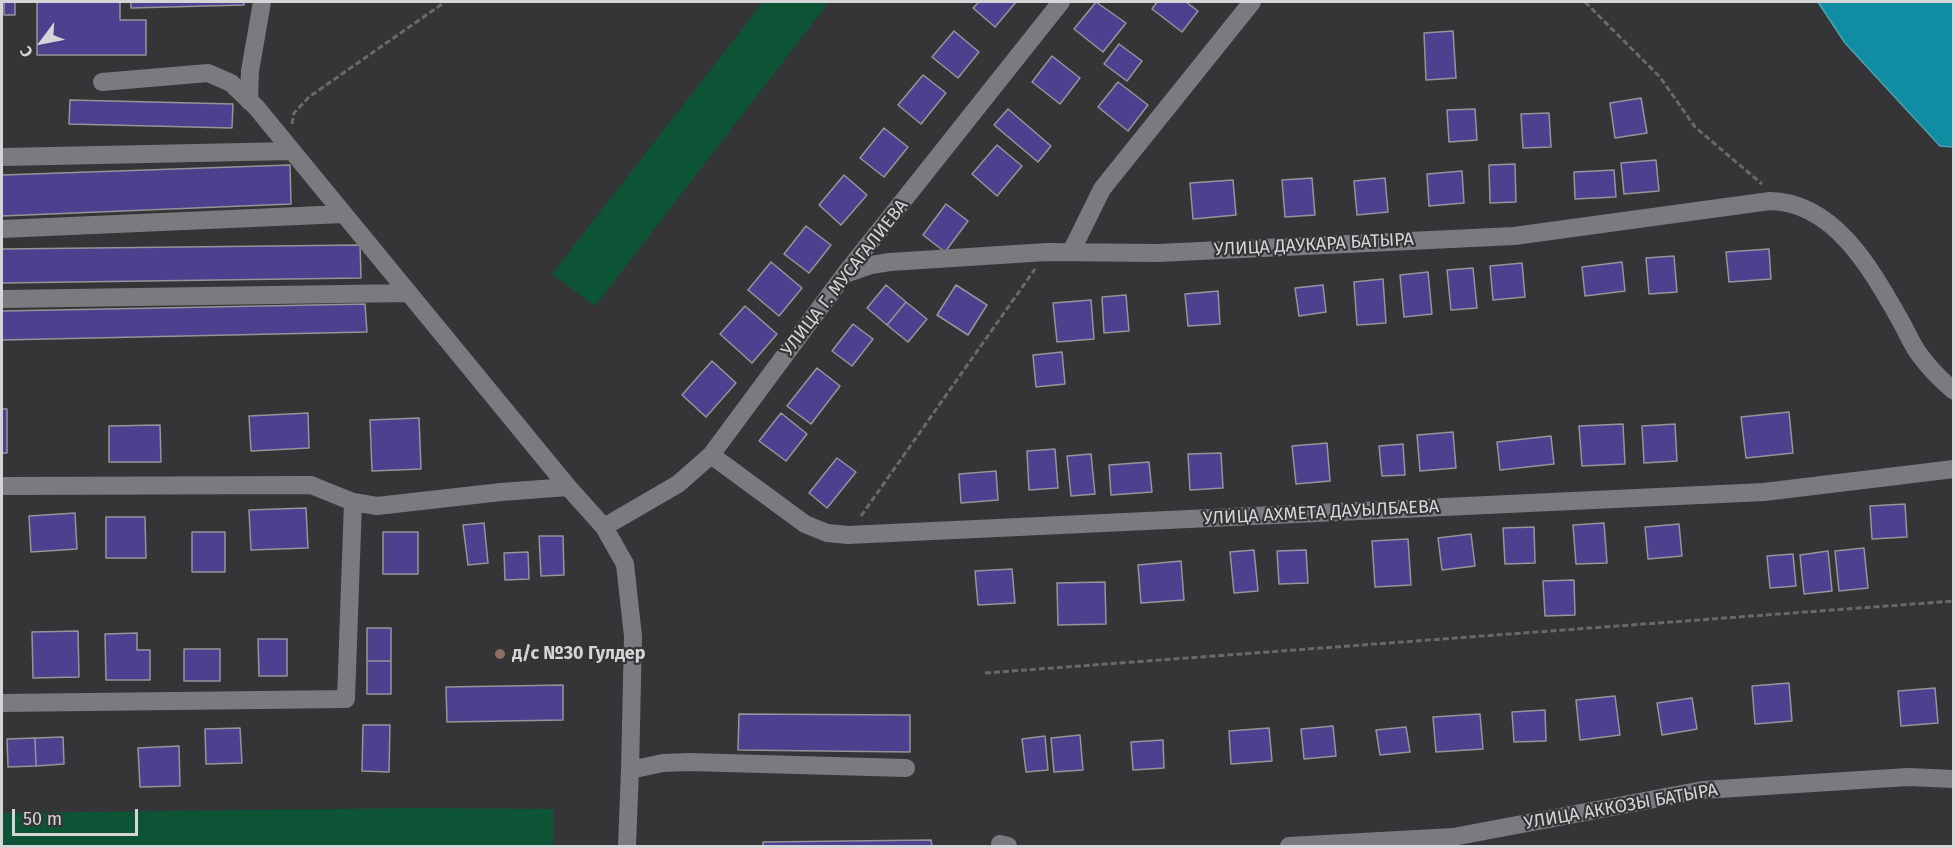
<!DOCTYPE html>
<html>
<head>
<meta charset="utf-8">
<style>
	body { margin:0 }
	#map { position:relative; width:1955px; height:848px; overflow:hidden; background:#353538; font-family:"Fira Sans",sans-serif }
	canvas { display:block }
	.frame { position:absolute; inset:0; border:3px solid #d5d5d8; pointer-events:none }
	.north { position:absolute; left:12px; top:12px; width:60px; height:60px; -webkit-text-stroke:4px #353538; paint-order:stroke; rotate:238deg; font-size:16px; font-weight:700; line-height:24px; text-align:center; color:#d5d5d8 }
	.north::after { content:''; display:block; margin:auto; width:21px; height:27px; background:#d5d5d8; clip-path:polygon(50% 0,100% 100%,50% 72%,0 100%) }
	.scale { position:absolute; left:12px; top:809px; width:126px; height:27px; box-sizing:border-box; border:3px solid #d5d5d8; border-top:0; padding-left:8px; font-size:18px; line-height:21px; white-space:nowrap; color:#d5d5d8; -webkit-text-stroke:4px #353538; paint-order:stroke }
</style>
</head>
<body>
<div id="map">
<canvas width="1955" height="848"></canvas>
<div class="frame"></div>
<div class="north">С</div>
<div class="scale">50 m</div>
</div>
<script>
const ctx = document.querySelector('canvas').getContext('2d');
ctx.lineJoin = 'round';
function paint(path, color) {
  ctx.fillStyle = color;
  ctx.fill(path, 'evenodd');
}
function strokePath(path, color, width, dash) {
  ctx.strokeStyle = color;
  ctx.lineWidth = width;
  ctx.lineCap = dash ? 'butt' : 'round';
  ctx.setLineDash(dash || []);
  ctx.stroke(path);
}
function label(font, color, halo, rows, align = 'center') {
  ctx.font = font + ' "Fira Sans",sans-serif';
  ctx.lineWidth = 4.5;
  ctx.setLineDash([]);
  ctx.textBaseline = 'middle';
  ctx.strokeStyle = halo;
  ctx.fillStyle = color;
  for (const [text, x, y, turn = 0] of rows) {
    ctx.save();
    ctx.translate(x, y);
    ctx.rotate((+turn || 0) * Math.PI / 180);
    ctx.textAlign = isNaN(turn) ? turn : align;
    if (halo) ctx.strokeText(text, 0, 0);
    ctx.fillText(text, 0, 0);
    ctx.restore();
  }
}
const green = new Path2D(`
	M763,2H829L595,306L552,274Z
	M417,808L553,809V846H2V813Z`);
const water = new Path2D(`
	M1818,2H1953V147L1940,146L1845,43Z`);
const building = new Path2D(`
	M4,2H107H15V15H4Z
	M37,2H120V20H146V55H37Z
	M131,2H244V5L131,8Z
	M979,2H1016L995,27L973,8Z
	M1096,2L1126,23L1103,52L1074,29Z
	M1157,2H1186L1198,11L1182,32L1152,9Z
	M954,31L979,52L958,78L932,57Z
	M1453,31L1456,78L1426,80L1424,33Z
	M1119,44L1142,61L1127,81L1104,64Z
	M1052,56L1080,78L1060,104L1032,82Z
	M923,75L946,93L921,124L898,105Z
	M1118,82L1148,105L1128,131L1098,107Z
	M1641,98L1647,133L1615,138L1610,103Z
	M70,100L233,104L232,128L69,124Z
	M1008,109L1051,146L1038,162L994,125Z
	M1475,109L1477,140L1449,142L1447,110Z
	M1549,113L1551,147L1523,148L1521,114Z
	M884,128L908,147L884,177L860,158Z
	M997,145L1022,166L997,196L972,174Z
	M1656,160L1659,191L1624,194L1621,163Z
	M1515,164L1516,202L1490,203L1489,165Z
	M290,165L291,204L2,216V175Z
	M1614,170L1616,197L1575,199L1574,172Z
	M1462,171L1464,203L1429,206L1427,174Z
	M844,175L867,195L841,225L819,205Z
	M1312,178L1315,215L1285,217L1282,180Z
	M1385,178L1388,212L1357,215L1354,181Z
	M1233,180L1236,215L1193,219L1190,183Z
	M946,204L968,221L945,252L923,235Z
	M806,226L831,245L809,273L784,254Z
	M360,245L361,278L2,283V249Z
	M1769,249L1771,279L1729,282L1726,252Z
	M1674,256L1677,292L1649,294L1646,258Z
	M771,262L802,288L779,316L748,290Z
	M1622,262L1625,291L1585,296L1582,267Z
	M1522,263L1525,297L1493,300L1490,266Z
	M1473,268L1477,308L1451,310L1447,270Z
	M1428,272L1432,314L1404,317L1400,275Z
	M1383,279L1386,323L1357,325L1354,282Z
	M886,285L906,302L887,325L867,308Z
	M956,285L987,305L968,335L937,315Z
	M1323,285L1326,312L1299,316L1295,288Z
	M1218,291L1220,324L1188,326L1185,294Z
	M1126,295L1129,331L1104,333L1102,297Z
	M1091,300L1094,339L1057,342L1053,303Z
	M906,302L927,319L908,342L887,325Z
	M365,304L367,332L2,340V311Z
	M745,306L777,334L752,363L720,334Z
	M853,324L873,339L852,366L832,351Z
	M1062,352L1065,384L1036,387L1033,355Z
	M712,361L736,383L706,417L682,395Z
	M817,368L840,386L811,424L787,406Z
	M2,409H7V453H2Z
	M1789,412L1793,453L1746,458L1741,417Z
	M308,413L309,448L251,451L249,416Z
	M781,413L807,434L786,461L759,441Z
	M419,418L421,469L372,471L370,420Z
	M1623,424L1625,464L1582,466L1579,426Z
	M1675,424L1677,461L1644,463L1642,426Z
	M160,425L161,462H109V426Z
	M1453,432L1456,468L1420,471L1417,435Z
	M1551,436L1554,464L1500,470L1497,442Z
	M1327,443L1330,481L1296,484L1292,446Z
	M1403,444L1405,475L1382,476L1379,446Z
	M1055,449L1058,488L1029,490L1027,451Z
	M1221,453L1223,488L1190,490L1188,454Z
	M1091,454L1095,494L1071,496L1067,456Z
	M837,458L856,472L827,508L809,493Z
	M1149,462L1152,492L1111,495L1109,465Z
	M996,471L998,500L961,503L959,474Z
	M1905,504L1907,537L1872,539L1870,506Z
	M306,508L308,548L251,550L249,510Z
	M75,513L77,549L31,552L29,516Z
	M106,517H145L146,558H106Z
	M484,523L488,563L468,565L463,525Z
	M1604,523L1607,563L1576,564L1573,525Z
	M1679,524L1682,556L1648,559L1645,527Z
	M1534,527L1535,563L1505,564L1503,528Z
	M192,532H225V572H192Z
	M383,532H418V574H383Z
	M1471,534L1475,566L1442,570L1438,538Z
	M539,536H563L564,575L541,576Z
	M1408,539L1411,585L1375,587L1372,541Z
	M1864,548L1868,588L1839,591L1835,551Z
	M1254,550L1258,591L1234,593L1230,552Z
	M1306,550L1308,583L1279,584L1277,551Z
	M1828,551L1832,591L1804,594L1800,555Z
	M528,552L529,579L505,580L504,553Z
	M1793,554L1796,586L1770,588L1767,556Z
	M1181,561L1184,600L1141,603L1138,565Z
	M1012,569L1015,603L978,605L975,571Z
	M1574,580L1575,615L1545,616L1543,581Z
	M1105,582L1106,624L1058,625L1057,583Z
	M367,628H391V661H367Z
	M78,631L79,677L33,678L32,632Z
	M137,633V650H150V680H106L105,634Z
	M258,639H287V676H259Z
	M184,649H220V681H184Z
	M367,661H391V694H367Z
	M1789,683L1792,721L1755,724L1752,686Z
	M563,685V720L447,722L446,687Z
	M1935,688L1938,723L1901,726L1898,691Z
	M1615,696L1620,735L1580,740L1576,700Z
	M1692,698L1697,729L1662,735L1657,703Z
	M1545,710L1546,741L1514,742L1512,712Z
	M739,714L910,715V752L738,750Z
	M1480,714L1483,749L1436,752L1433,717Z
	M363,725H390L389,772L362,771Z
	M1333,726L1336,756L1304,759L1301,729Z
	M1406,727L1410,752L1380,755L1376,730Z
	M240,728L242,763L206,764L205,729Z
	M1269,728L1272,761L1231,764L1229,731Z
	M1080,735L1083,770L1054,772L1051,738Z
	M1045,736L1048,770L1026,772L1022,739Z
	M63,737L64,764L36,766L35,738Z
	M35,738L36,766L8,767L7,739Z
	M1163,740L1164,768L1133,770L1131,742Z
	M179,746L180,786L140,787L138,748Z
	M931,840L932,846H763V842Z`);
const path = new Path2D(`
	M1585,2L1660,77L1695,127L1762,184
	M292,124L294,113L309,97L445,2
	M861,516L1035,269
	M985,673L1954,601`);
const minor = new Path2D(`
	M102,82L208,73L231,83L256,107L568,487L604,527L625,564L633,636L630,770L627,846
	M249,101L250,71L262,2
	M2,157L292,151
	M2,229L344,214
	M1071,252L1102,189L1252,2
	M845,274L871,265L890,262L1047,252L1158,253L1514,236L1770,201C1834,202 1871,269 1899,318C1906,330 1911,343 1919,354C1929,368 1941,380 1954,391
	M2,299L408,293
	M711,455L805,524L827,533L848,535L1764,492L1954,469
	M2,486L311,485L353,502L377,506L501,492L568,487
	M604,527L678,484L711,455L845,274L1061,2
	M2,703L346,699L353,502
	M630,770L663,763L689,762L906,768
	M1000,844L1008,846
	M1289,846L1453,837L1703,790L1908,777L1954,779`);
const markers = [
	[500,654,6,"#8d6e63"]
];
const streetNames = [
	["УЛИЦА ДАУКАРА БАТЫРА",1314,245,-3],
	["УЛИЦА Г. МУСАГАЛИЕВА",845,278,-52],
	["УЛИЦА АХМЕТА ДАУЫЛБАЕВА",1321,513,-3],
	["УЛИЦА АККОЗЫ БАТЫРА",1621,807,-10]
];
const poiNames = [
	["д/с №30 Гулдер",512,654]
];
paint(green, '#0d5336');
paint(water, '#108da2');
strokePath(water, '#4ba3b2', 1.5);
paint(building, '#4e408f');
strokePath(building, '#959599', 1.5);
strokePath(path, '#69696c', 3, [6, 3]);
strokePath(minor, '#7b7b7f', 18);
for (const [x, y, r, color] of markers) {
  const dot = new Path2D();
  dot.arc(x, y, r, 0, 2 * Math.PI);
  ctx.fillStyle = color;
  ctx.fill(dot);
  strokePath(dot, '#353538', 2);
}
label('18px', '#d5d5d8', '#353538', streetNames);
label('bold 18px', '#d5d5d8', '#353538', poiNames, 'left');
</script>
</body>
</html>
